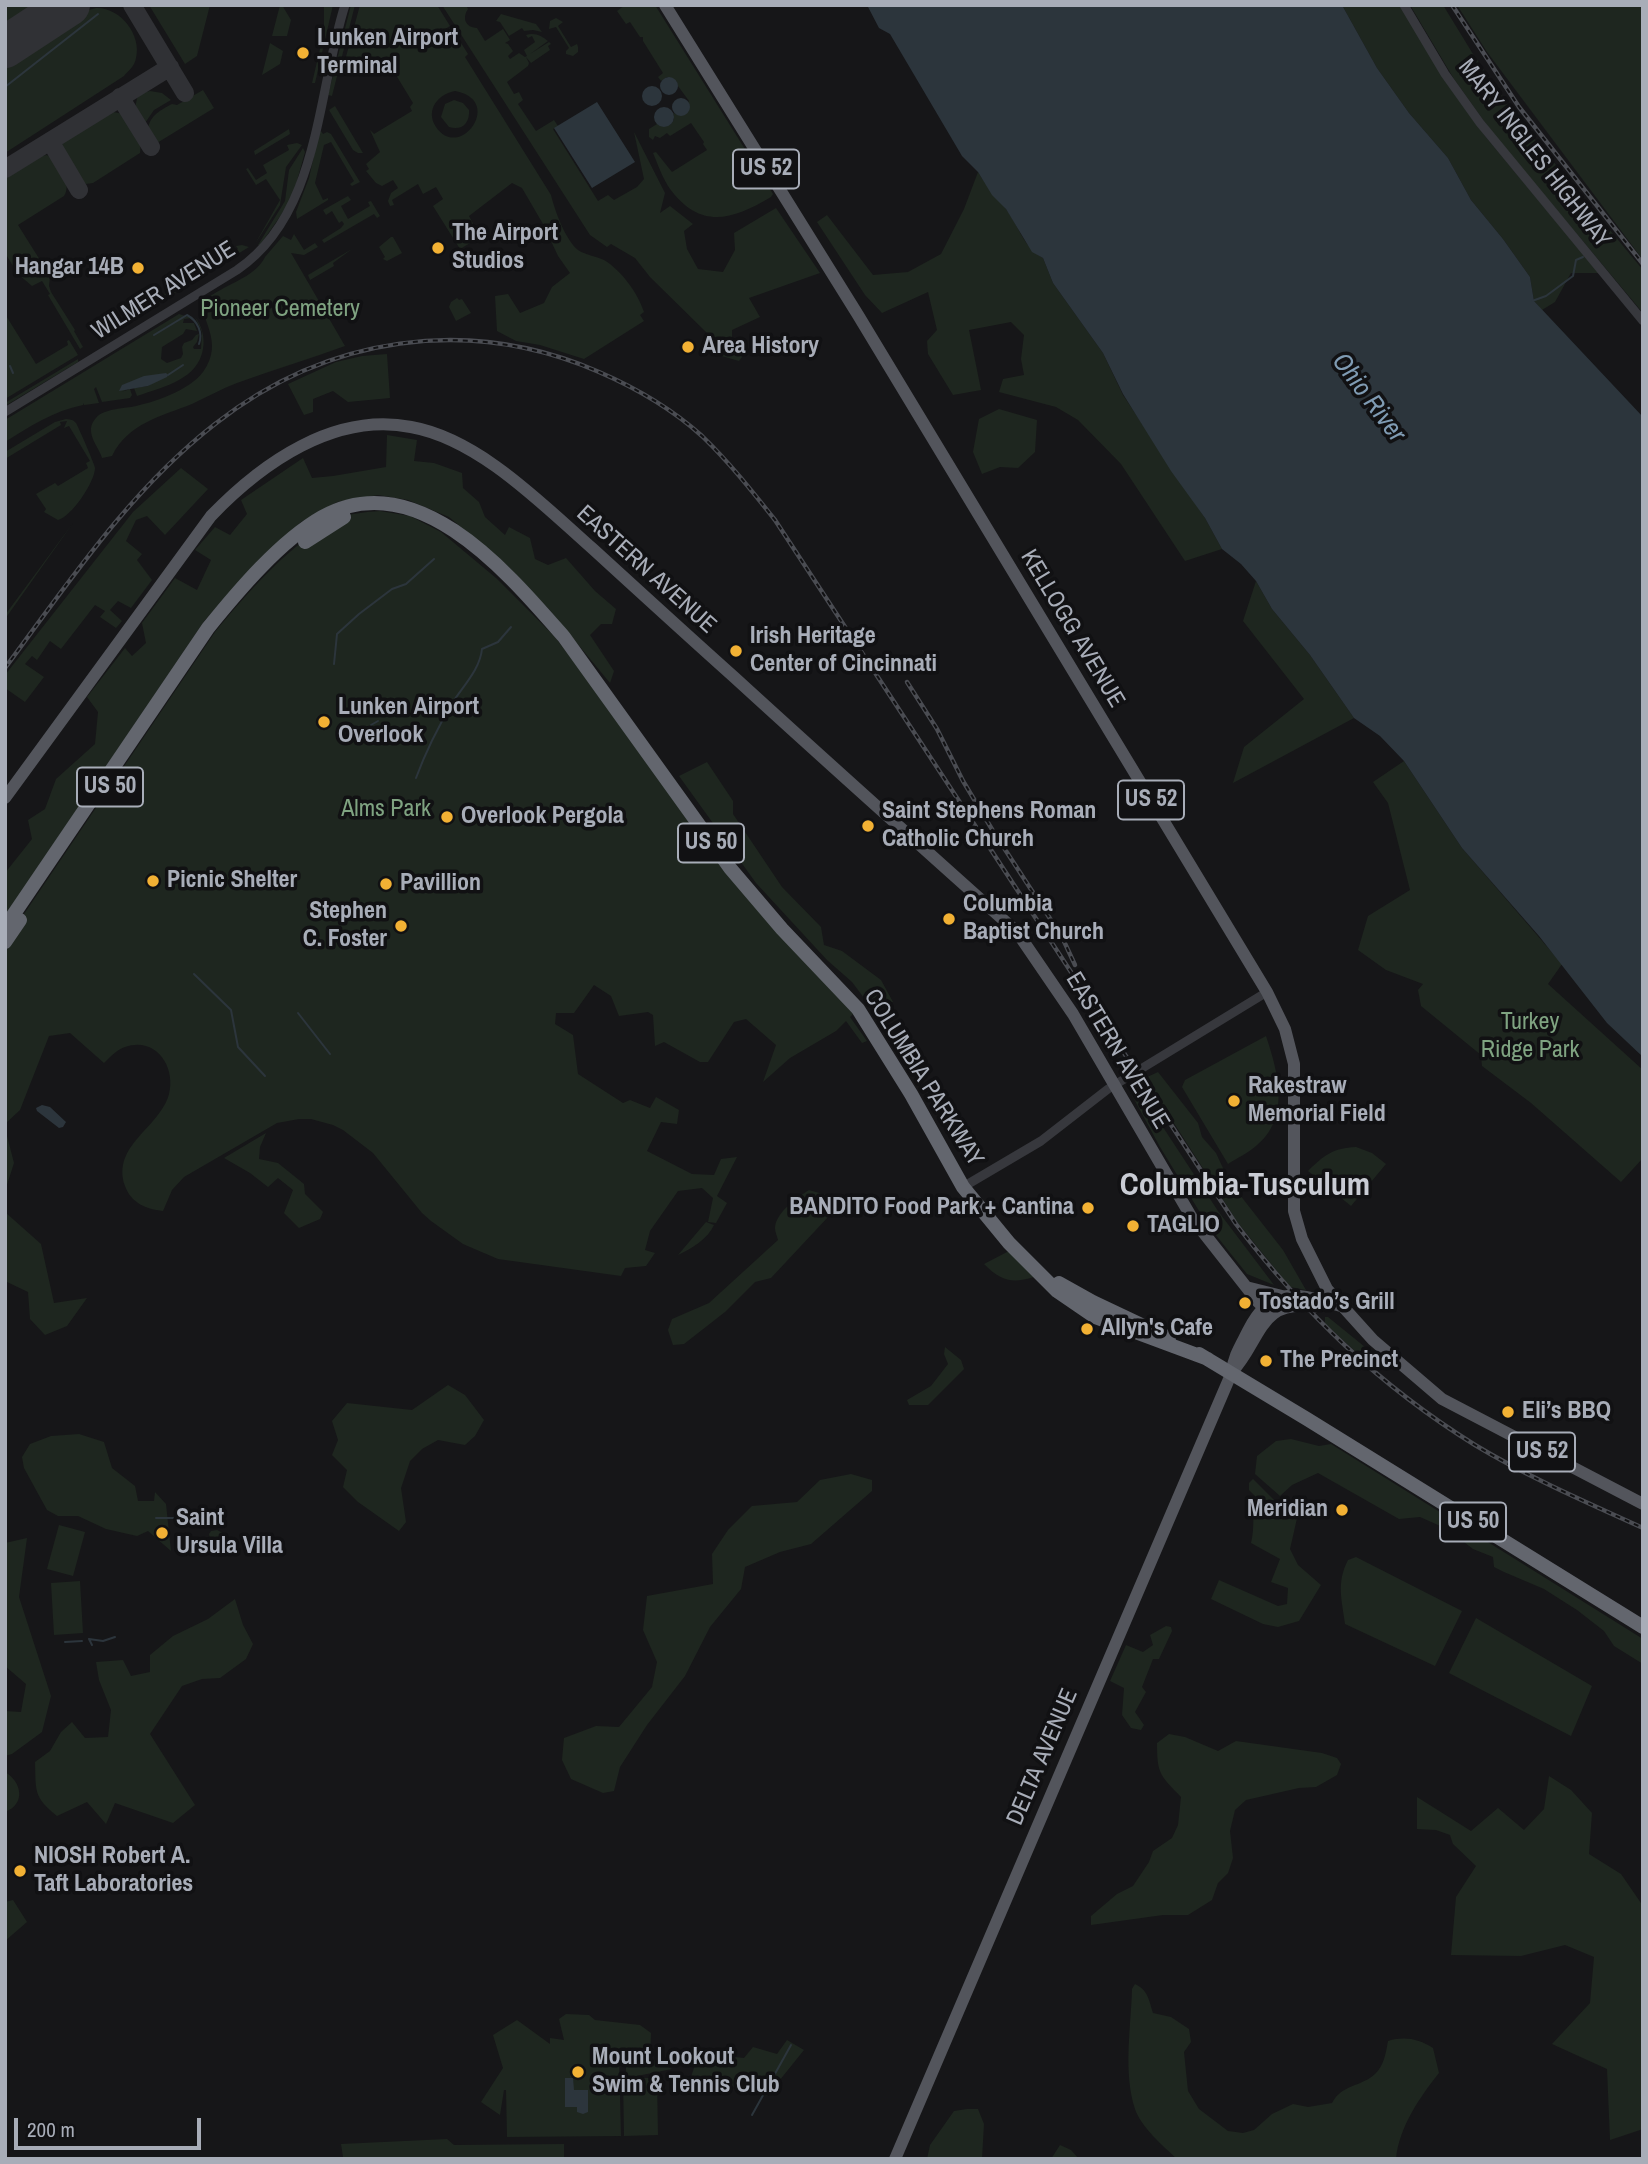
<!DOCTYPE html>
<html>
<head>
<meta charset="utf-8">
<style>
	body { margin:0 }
	#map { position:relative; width:1648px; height:2164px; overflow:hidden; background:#161618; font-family:"Archivo Narrow",sans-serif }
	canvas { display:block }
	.frame { position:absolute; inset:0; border:7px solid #a8adb8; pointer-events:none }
	.scale { position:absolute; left:14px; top:2118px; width:187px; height:32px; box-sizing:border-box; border:4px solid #a8adb8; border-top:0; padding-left:9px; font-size:21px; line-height:24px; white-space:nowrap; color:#a8adb8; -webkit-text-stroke:5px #111113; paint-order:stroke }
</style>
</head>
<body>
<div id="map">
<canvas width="1648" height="2164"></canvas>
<div class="frame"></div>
<div class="scale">200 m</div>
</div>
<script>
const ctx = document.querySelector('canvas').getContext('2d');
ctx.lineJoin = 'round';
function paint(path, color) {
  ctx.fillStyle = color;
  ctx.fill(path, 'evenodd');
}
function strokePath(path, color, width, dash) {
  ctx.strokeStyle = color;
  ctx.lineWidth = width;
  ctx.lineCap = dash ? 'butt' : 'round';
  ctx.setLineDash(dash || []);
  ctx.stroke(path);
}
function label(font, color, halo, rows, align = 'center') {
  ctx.font = font + ' "Archivo Narrow",sans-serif';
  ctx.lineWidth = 7;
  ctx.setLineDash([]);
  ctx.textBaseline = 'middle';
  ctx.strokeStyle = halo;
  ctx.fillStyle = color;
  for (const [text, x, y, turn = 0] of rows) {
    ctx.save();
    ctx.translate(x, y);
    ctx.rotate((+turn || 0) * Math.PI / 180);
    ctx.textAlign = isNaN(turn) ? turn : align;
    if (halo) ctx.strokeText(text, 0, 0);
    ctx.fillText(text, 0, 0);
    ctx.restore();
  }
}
const green = new Path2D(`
	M5,5H43L5,30Z
	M149,5H210L197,56L185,64Z
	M280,5H282L291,20L287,36H272Z
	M324,5H333L315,83H312L324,32Z
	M351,5H355L332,96L328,95Z
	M360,5H437L450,26L445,29L441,28L434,32L435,37L439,41L443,40L447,36V30L451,27L468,54L465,57L551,195C555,211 565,239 578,250C585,255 596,256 604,260C621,270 638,293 644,312L640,315L644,321L584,359L540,345L516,341L497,331L495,296L508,294L520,313L544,303L552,287L570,273L558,256L543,224L522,188L512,183L469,216L480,237L460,249L433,206L443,199L436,187L423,194L418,184L392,200L394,205L390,206L388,201L391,193L398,188L393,180L382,186L376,183L366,171L369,169L366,164L380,152L370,130L374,134L412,111L410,107L413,103L385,57L381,58L378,56L349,73L344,64ZM455,91C505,100 460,162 436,127C425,110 438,94 455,91Z
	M442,5H466L468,9C462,18 465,27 477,28L485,41L503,29L510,40L505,43L508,44L513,51L508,56L510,59L519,53L525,57L527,56L524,50L535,42L532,36L528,38L526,35C535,32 542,36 548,41L530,54L549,42L551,44L548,46L550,50L531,63L526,57L529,63L528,66L507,82L514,94L519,92L523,100L518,104L536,131L554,120L558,126L553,129L598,201L608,195L614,200L637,187L644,179L634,132L665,193L660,213L670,206L693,224L684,231L687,249L698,269L723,272L735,250L734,233L776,208L820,273L749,298L760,317L732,330V343L742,357L739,361L718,355L708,334L650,277L635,258L611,244L607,247L590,235Z
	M625,5H655L773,194L771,197C731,221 700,229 670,189C663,179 658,165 653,153L656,152L672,172L707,150L703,144L704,142L691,123L670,136L667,133L660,138L655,136L653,140L649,137V129L657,124L670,125L674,120L673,113L676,114L689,101L678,86L677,82L667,77L661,81L658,77L663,73L643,41V37H640L630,22L626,24L617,11Z
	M1342,5H1400L1462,104L1485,136L1599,273H1571L1555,302L1542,310L1534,301L1530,277L1503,239L1471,200L1448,158L1409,113L1377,68Z
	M1410,5H1443L1473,54L1522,124L1643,270V313L1494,135L1454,79Z
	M1457,5H1643V260L1487,52Z
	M96,8C120,7 142,35 136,58C135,66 128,71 124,76L5,153V63L89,10Z
	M501,14L536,24L542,32L533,30L524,31L522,28L509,36L500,22L496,21Z
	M556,18L563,22L558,26L571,47L577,44L578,47V52L573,56L566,54V51L569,48L556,27L549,29L550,21Z
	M270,43L283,51L280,64L262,75Z
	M203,90L214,108L157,143L148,129C150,115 161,110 172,104L177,105Z
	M150,91L162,93L171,100L154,110L145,123L135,108L138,94Z
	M454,100L463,103L469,110C470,124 461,131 449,127L441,117L445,104Z
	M335,106L363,153H358L353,150L329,110Z
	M109,111L123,114C130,126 143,139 140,153L93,183L86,184C74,177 64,158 62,145L64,140Z
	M289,129L290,134L255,155L254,151Z
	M321,131L323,134L327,132L331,134L360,182L352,186L350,184L354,181L331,142L324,145L315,183L323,200L328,198V200L297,219L296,212L309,178L319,133Z
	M297,143L302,145L286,167L280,205L255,244L280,200L266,179L256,185L246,169L248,168L256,180L267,173L263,165L289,150L287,145Z
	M303,148L305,152L295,188L286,208L260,245H258L285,201L289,170Z
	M47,155C58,162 73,183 64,196L18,225L50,276L49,286L51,292L75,330L74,331L83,347L80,349L48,295L50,294L42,281L32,286L18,274L5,253V179L41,156Z
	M978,172C986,186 996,196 1006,209C1019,226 1023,247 1043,258L1053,283L1103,353L1123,395L1205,518L1222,549L1185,561L1121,464L1078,420L1056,407L999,392L1003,379L1024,375L1021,359L1024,335L1011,322L969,330L981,390L953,395L928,354L927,341L937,330L928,292L882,313L865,295L817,222L827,215L873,275L908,272L941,254L964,209Z
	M348,196L351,200L341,206L348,219L370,206L368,202L371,201L380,216L377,218L374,214L324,243L322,240L341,228L344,224L342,221L339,223L332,211L326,215L323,210Z
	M294,234L304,250L315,243L318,247L304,255L291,253L345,346C309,359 273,370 237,383C221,389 207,397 192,404C162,416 128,423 112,456L102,458C99,448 90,439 91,428C92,421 98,414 105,412C113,409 123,408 131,407C153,403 190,390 203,372C226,340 197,319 205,300C223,285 255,278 265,257L283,236L291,240Z
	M391,237H393L402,253L387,261L383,259L385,257L379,247Z
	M242,245L249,247L179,290L178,286L238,249L236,246Z
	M352,249L333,263L334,266L310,280L308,275Z
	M171,290L176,292L136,317L133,311H136Z
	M457,298L459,300L462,299L471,313L456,321L449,307L451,302Z
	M5,314L36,364L68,345L67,341L69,340L78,355L5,399V384L7,382L5,379Z
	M179,314L192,318L184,319L183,323H194L197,331L186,329L183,334L162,347L161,359L167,363L181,358L183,354L182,347L184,343L192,340L196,335L199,334L197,342L193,347L194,349H201L202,332L195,317C202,326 205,337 203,349C198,379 166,386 137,396L134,388L148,386L166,373L121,392L130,389L132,395L130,398L102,402L96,387L94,389L99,403L84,405L83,403V405C53,411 31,426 5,442V420Z
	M387,354L390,398L348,402L333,391L313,399V412L304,415L288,384L336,362L362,356Z
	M78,359V362L5,406V403Z
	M999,409L1037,420L1035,452L1018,468L1000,467L982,474L973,452L979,419Z
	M66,419C72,420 72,419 76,423C78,426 95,465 95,468C95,482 71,517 58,520L44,512L46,509L36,494L55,483L58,486L88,468L86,463L90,461L69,426L64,428L67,421L60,422L61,425L5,459V452L55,422Z
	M387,435L417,440L414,461L434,463L462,473L463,488L479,502L485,517L505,535L509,527L530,538L535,559L548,565L566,558L595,591L616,609L612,624H601L590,635L614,671L610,683L547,607L486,548L449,517L408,500L378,495L337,502L301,522L259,561L205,620L5,916V873L32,839L28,820L45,809L56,779L95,744L98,712L87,697L125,648L132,656L146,643L142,623L175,578L197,590L211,560L195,550L215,527L230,535L247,514L241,500L303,458L312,478L333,476L386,467Z
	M181,468L208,489L165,535L147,516L136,520L126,541L142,554L137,560L152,580L131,608L118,601L110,610L122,621L116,628L100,617L105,611L95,605L61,649L50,641L37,660L32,656L25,664L44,677L25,702L5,688V675L133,512Z
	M380,511L410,516L441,532L496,578L555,637L683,804L858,1009L850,1017L867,1041L862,1043L846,1021L836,1031L790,1058L763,1082L776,1045L746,1019L734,1022L708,1062H700L664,1042L655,1046L653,1015L648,1012L619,1016L611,996L594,985L574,1013H556L555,1024L573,1035L578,1074L623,1103L630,1100L650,1108L656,1097L679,1110L677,1124L661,1122L647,1151L692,1174L714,1175L721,1159L737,1157L717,1196L727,1203L716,1223L708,1222L713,1198L702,1188L678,1191L650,1231L645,1250L655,1253L646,1266L625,1268L621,1276L498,1259L463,1244L431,1221L422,1213L373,1153L343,1130L333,1125L311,1119H299L277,1123L184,1177L172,1190L163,1211C146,1209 131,1203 125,1186C111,1145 160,1128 169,1094C176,1067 156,1036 125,1047C118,1049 110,1057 104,1063L70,1033L49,1036L20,1110L5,1124V942L215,632C250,590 289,544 338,519C351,513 366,512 380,511Z
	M73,523L5,619V615Z
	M1256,581L1272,609L1310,655L1354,718L1233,783L1244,747L1304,699L1243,621Z
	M1404,761L1462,848L1562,964L1548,984L1643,1070V1158L1621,1182L1531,1103L1482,1066L1481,1055L1421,1006L1418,990L1423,984L1386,970L1358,950L1368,916L1410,890L1388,803L1373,782Z
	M707,762L733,801V814L782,887L821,927L824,945L842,951L881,980L893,1002L870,1006L852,982L827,960L756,883L679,776Z
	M1266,1036C1278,1072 1291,1118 1256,1146C1248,1153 1237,1158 1228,1164L1182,1087L1185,1080Z
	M1158,1072L1198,1123L1202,1137L1216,1153L1229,1181L1283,1250L1306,1290L1290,1287L1238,1223L1145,1078Z
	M1136,1086L1218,1211L1274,1285L1247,1274L1207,1224L1160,1147L1128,1088Z
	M5,1128L14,1163L5,1191Z
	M266,1133L260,1147L259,1159L278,1163L304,1184L305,1194L323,1212L320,1219L299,1228L284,1213L293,1190L278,1178L268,1187L250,1173L224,1158Z
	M1356,1147L1372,1153L1386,1164L1351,1206L1308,1171C1324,1155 1333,1148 1356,1147Z
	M809,1190L830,1196L831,1207L829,1216L771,1278L755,1282L725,1312L684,1344L673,1345L668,1330L672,1319L709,1303L778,1240C777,1236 775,1232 775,1228C776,1212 797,1198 809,1190Z
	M5,1212L41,1244L54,1303L87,1298L67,1326L45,1335L30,1319L28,1292L5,1281Z
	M706,1222L714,1225C708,1239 691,1249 678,1255Z
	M1007,1252H1010L1034,1277C1012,1284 1001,1281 984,1264Z
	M1325,1317H1328L1381,1360L1376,1370L1325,1324Z
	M945,1347L961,1360L964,1369L928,1405H909L907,1400L931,1386L948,1364L944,1354Z
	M448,1385L465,1395L484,1420L475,1436L465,1445L438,1440L422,1449L410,1461L401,1488L406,1522L399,1531L358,1502L343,1487L347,1470L332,1455L338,1440L332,1421L347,1403L412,1410Z
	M79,1434L104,1442L112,1468L135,1486L138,1501H154L155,1492L166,1504L171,1551L148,1531L137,1536L106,1529L78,1516H58L47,1510L24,1468L22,1457L30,1444L51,1436Z
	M1291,1439L1319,1446L1331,1444L1643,1639V1664L1614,1646L1604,1631L1577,1610L1544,1589L1504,1572L1494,1567L1493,1557L1473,1549L1447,1529L1420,1517L1399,1519L1318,1473L1292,1485L1280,1496L1255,1474L1257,1456L1276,1441Z
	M851,1474L872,1480V1491L811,1544L780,1552L745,1567L741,1589L710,1627L685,1676L647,1725L620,1767L614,1791L603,1793L571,1779L562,1760L564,1738L596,1726L619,1727L652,1687L657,1662L643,1630L647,1596L713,1584L712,1554L728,1530L752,1506L797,1502L820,1480Z
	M1253,1479L1276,1502L1280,1514H1298L1290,1549L1298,1565L1321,1585L1299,1621L1278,1627L1263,1624L1211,1599L1219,1580L1278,1606L1287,1604L1288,1588L1271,1582L1280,1559L1251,1543C1255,1528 1252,1512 1255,1496L1249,1490V1483Z
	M59,1525L85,1532L73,1576L47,1569Z
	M217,1530L223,1533L225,1543L218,1549H212L209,1534L211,1531Z
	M27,1538L19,1597L51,1696L42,1732L12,1754L5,1756V1711L21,1712L26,1684L5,1666V1543Z
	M1356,1557L1462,1611L1435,1666L1345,1624C1342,1600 1336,1583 1348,1560Z
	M80,1581L83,1633L54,1635L51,1583Z
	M235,1599L243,1625L253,1644L246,1659L220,1678L202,1679L182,1686L150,1734L195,1805L173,1823L115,1803L106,1824L87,1802L57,1816C33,1797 36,1790 35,1762L50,1751L61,1732L72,1722L85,1738L108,1737L111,1710L99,1680L96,1662L123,1660L131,1676L150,1672V1655L173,1636L208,1619Z
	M1476,1618L1592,1686L1571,1736L1449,1673Z
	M1166,1626L1171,1627L1172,1631L1159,1659H1153L1142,1687L1146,1692L1135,1712L1144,1725L1141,1730L1131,1728L1122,1715L1124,1688L1110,1681L1126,1645L1143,1652L1153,1645L1150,1635Z
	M1169,1734L1185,1737L1218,1751L1236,1741L1322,1753L1337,1758L1341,1764L1337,1775L1316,1787L1299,1788L1246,1800L1235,1810L1230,1831L1233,1858L1228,1873L1218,1883L1212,1900L1188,1915H1163L1091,1925V1916L1117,1894L1133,1886L1149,1862L1153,1851L1172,1838L1178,1825L1181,1797C1160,1775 1157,1774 1157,1743Z
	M5,1772C22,1782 26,1804 5,1812Z
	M1549,1776L1571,1790L1592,1813L1589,1854L1621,1874L1643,1906V2129L1610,2140L1607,2069L1552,2044L1590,2003L1594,1957L1565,1945L1521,1956L1451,1955L1456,1897L1476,1866L1453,1844L1450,1835L1436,1830L1417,1829V1797L1471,1831L1498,1808L1524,1830L1544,1809Z
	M13,1900L27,1922L5,1941V1902Z
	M1135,1984C1148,1990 1149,2000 1153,2013L1171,2017L1189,2029L1191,2042L1184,2052L1188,2091L1199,2109L1228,2131L1243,2133L1254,2130L1272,2114L1293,2104L1308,2107L1332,2103C1342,2084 1361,2087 1375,2074C1384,2066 1386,2052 1388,2041C1405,2036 1419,2039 1433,2048L1439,2073C1420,2097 1399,2127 1396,2159H1177C1163,2146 1141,2127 1135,2109C1123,2072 1131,2027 1132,1989Z
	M566,2014L589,2015L595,2020L640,2025L651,2033L650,2058L672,2069L627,2078H657L658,2135L624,2136L623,2078H626V2064H623L622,2056H619L621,2136L507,2137L506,2090H504L500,2115L481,2102L503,2068L493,2035L517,2020L550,2044V2038L564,2040L559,2019Z
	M787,2040L804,2050L767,2096L723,2084L686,2092L699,2053L744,2058L753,2047L777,2054Z
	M967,2109H978L984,2124L982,2159H927L930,2145L954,2111Z
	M447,2139L454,2145L564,2144V2159H352L343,2157L341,2144Z
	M1060,2145L1071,2150L1079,2159H1051Z`);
const water = new Path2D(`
	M867,5H1342L1377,68L1409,113L1448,158L1471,200L1503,239L1530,277L1534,301L1643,417V1057L1607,1023L1539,936L1462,848L1404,761L1380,736L1354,718L1310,655L1272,609L1256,581L1241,564L1222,549L1205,518L1171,471L1123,394L1103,353L1053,283L1043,258L1032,252L1006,209L992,195L978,172L962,156L890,34L879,28Z
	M660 86a9 9 0 1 1 18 0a9 9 0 1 1-18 0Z
	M642 96a10 10 0 1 1 20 0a10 10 0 1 1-20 0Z
	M672 107a9 9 0 1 1 18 0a9 9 0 1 1-18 0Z
	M597,102L635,162L592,188L554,128Z
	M654 117a10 10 0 1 1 20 0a10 10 0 1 1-20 0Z
	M166,373L168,375L167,377L148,386L119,391L122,385L144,376Z
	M42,1105L50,1107L66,1122L63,1127L59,1128L37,1111L36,1108Z
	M565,2078H573L574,2090H588V2112L583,2114L577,2112V2107H565Z`);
const stream = new Path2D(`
	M5,87L98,14
	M1532,301L1546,296L1573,276L1576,260L1583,257
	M154,335L187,315C198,321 203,333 199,344
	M10,366L13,373
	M168,375L183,365
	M334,664L337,634L359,614L392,589L406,584L434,559
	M371,725L378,721
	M358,731L359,730
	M416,778C426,751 438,727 453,702C464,685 480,669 482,649L498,642L511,627
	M194,974L231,1010L238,1047L265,1076
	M298,1013L330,1054
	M156,1518H178
	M65,1642L82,1641
	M92,1645L89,1639L103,1641L115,1637
	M752,2115L791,2045`);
const taxiway = new Path2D(`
	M132,5L185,93
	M120,97L151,147
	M50,141L79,190
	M5,169L170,67`);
const runway = new Path2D(`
	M5,47L69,5`);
const minor = new Path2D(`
	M1404,5L1445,74L1480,123L1643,321
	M5,412L237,270C320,214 317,92 345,5
	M963,1187L1041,1141L1108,1089L1267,992`);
const major = new Path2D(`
	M665,5L858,315L1267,992L1285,1029L1294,1064V1211L1302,1239L1327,1289L1373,1340L1442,1399L1643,1504
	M5,798L211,516C262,463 334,412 411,427C479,439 542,504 593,549C640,592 687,635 734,677C828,763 923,848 1017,932L1073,1014L1192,1218L1258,1302L1271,1315
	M1246,1287L1282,1296
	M1232,1372C1261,1341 1259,1298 1314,1307
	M895,2159L1232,1372C1233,1357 1241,1345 1248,1331C1272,1283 1297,1294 1341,1306`);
const highway = new Path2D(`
	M305,542L344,517
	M5,927L208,628C238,591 280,541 322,517C417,464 508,573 564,637L730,868L782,929L858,1009L911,1094L963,1187L1009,1243L1057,1291L1095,1317L1208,1359
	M5,942L20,920
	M1059,1283L1093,1302L1169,1338
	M1199,1354L1307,1419L1643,1627`);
const rail = new Path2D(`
	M1452,5L1519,107L1643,264
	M5,668C69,582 130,490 215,424C327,336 468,315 599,372C636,388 672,409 702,436C729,462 752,491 775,520L1236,1224C1304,1313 1380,1386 1475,1445C1528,1477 1586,1502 1643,1528
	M907,682L937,729L963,781L993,831L1062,937L1075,965`);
const markers = [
	[303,53,7,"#f2b134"],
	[438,248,7,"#f2b134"],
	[138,268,7,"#f2b134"],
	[688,347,7,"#f2b134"],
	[736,651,7,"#f2b134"],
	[324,722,7,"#f2b134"],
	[447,817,7,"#f2b134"],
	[868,826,7,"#f2b134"],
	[153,881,7,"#f2b134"],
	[386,884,7,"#f2b134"],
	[949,919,7,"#f2b134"],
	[401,926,7,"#f2b134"],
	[1234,1101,7,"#f2b134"],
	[1088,1208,7,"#f2b134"],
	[1133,1226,7,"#f2b134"],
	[1245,1303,7,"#f2b134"],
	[1087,1329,7,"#f2b134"],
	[1266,1361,7,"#f2b134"],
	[1508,1412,7,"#f2b134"],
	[1342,1510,7,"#f2b134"],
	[162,1533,7,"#f2b134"],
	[20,1871,7,"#f2b134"],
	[578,2072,7,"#f2b134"]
];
const shields = [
	[766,169,66],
	[110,787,66],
	[1151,800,66],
	[711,843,66],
	[1542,1452,66],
	[1473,1522,66]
];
const shieldNames = [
	["US 52",766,169],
	["US 50",110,787],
	["US 52",1151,800],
	["US 50",711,843],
	["US 52",1542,1452],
	["US 50",1473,1522]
];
const poiNames = [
	["Lunken Airport",317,39],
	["Terminal",317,67],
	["The Airport",452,234],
	["Studios",452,262],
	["Hangar 14B",124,268,"right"],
	["Area History",702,347],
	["Irish Heritage",750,637],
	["Center of Cincinnati",750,665],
	["Lunken Airport",338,708],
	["Overlook",338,736],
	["Saint Stephens Roman",882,812],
	["Catholic Church",882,840],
	["Overlook Pergola",461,817],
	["Picnic Shelter",167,881],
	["Pavillion",400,884],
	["Columbia",963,905],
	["Baptist Church",963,933],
	["Stephen",387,912,"right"],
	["C. Foster",387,940,"right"],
	["Rakestraw",1248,1087],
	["Memorial Field",1248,1115],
	["BANDITO Food Park + Cantina",1074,1208,"right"],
	["TAGLIO",1147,1226],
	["Tostado’s Grill",1259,1303],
	["Allyn's Cafe",1101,1329],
	["The Precinct",1280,1361],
	["Eli’s BBQ",1522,1412],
	["Meridian",1328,1510,"right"],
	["Saint",176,1519],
	["Ursula Villa",176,1547],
	["NIOSH Robert A.",34,1857],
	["Taft Laboratories",34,1885],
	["Mount Lookout",592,2058],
	["Swim & Tennis Club",592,2086]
];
const streetNames = [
	["MARY INGLES HIGHWAY",1534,154,52],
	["WILMER AVENUE",164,291,-32],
	["EASTERN AVENUE",646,570,42],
	["KELLOGG AVENUE",1072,629,59],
	["EASTERN AVENUE",1117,1051,59],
	["COLUMBIA PARKWAY",923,1078,58],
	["DELTA AVENUE",1043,1757,-67]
];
const parkNames = [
	["Pioneer Cemetery",280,310],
	["Alms Park",386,810],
	["Turkey",1530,1023],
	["Ridge Park",1530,1051]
];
const waterNames = [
	["Ohio River",1368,398,53]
];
const districtNames = [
	["Columbia-Tusculum",1245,1186]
];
paint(green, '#1e261f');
paint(water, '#2c353c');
strokePath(stream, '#2c353c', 2);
strokePath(taxiway, '#303135', 18);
strokePath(runway, '#303135', 42);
strokePath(minor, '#37383d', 9);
strokePath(major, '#53555c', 12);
strokePath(highway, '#63666e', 14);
strokePath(rail, '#4a4c52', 4.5);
strokePath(rail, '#111113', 2, [5]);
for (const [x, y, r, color] of markers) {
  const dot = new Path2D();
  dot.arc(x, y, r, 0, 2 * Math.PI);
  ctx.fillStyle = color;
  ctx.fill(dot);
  strokePath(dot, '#111113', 2.5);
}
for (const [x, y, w] of shields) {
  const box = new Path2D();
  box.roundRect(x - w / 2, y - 19.5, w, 39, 5);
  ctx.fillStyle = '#111113';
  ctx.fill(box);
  strokePath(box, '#a8adb8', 2);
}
label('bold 23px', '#a8adb8', null, shieldNames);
label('bold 24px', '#a8adb8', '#111113', poiNames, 'left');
label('24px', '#a8adb8', '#111113', streetNames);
label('24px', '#7fa381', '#111113', parkNames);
label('italic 26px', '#7f9bb3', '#111113', waterNames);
label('bold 32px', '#c9ccd4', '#111113', districtNames);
</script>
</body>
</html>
